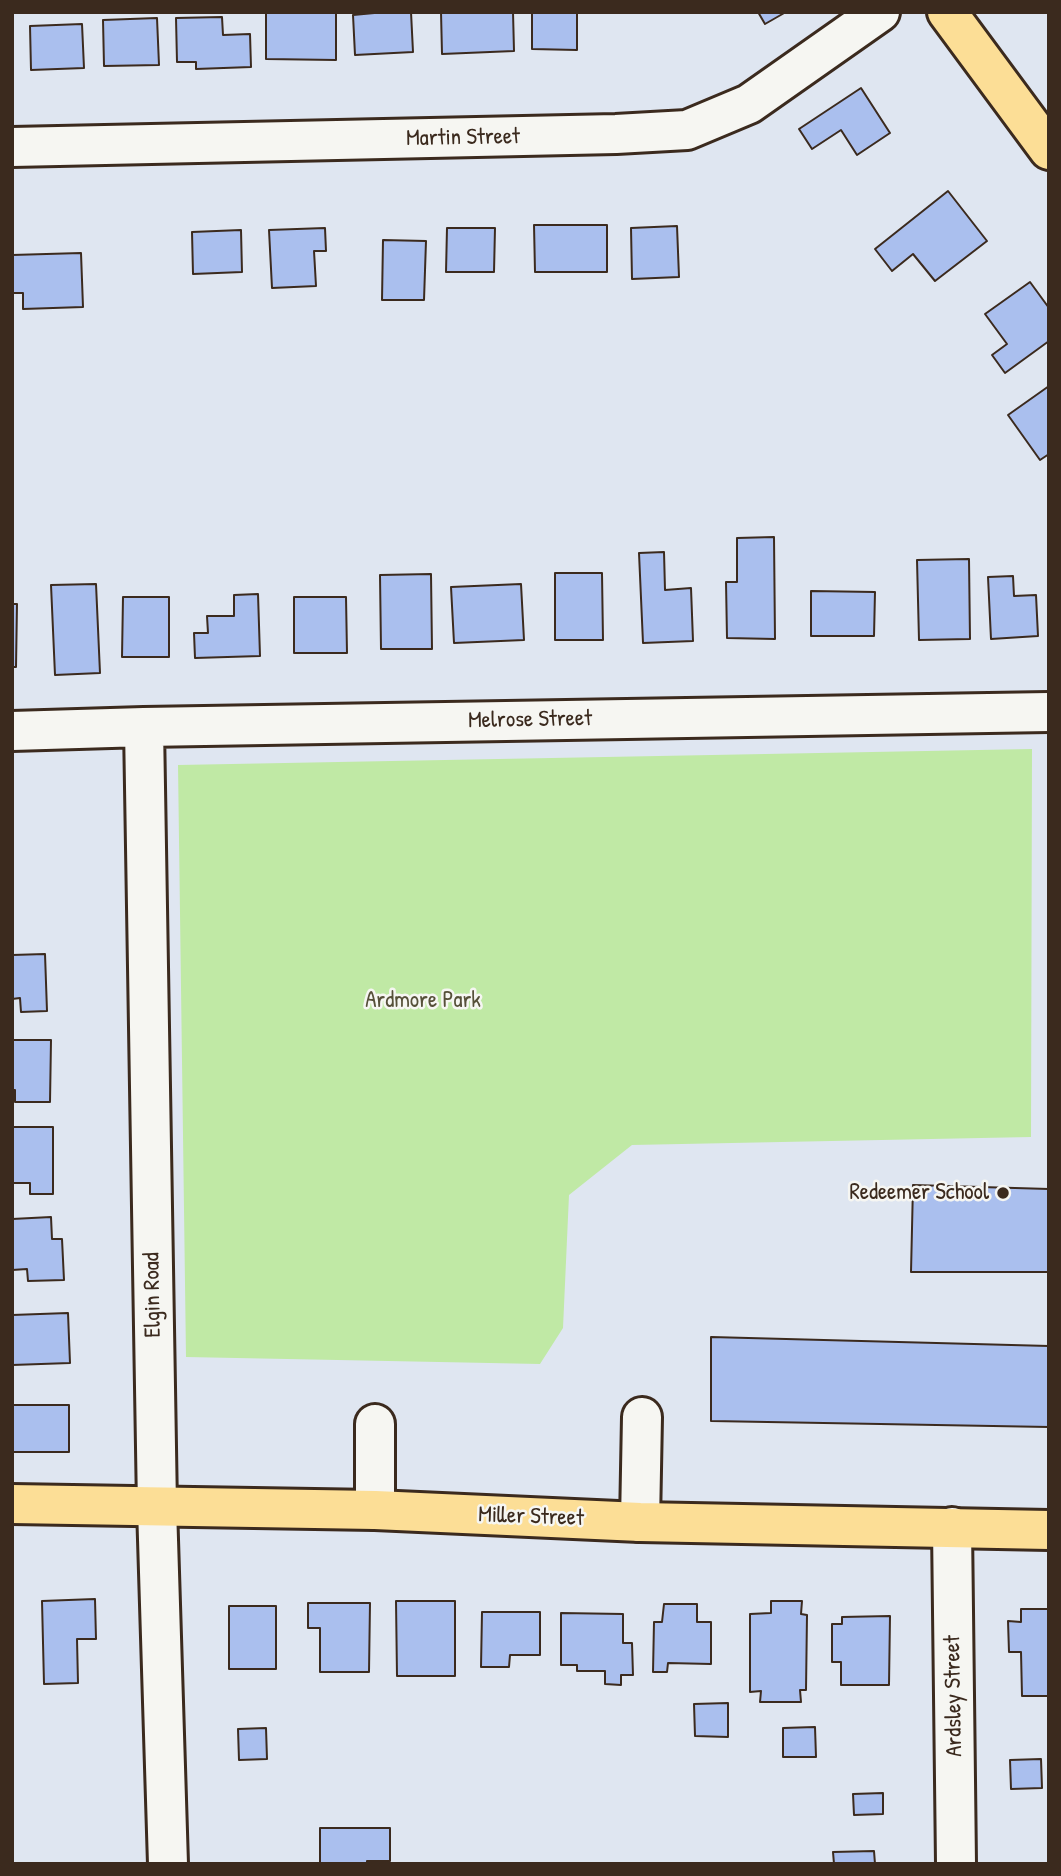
<!DOCTYPE html>
<html>
<head>
<meta charset="utf-8">
<style>
	body { margin:0 }
	#map { position:relative; width:1061px; height:1876px; overflow:hidden; background:#dfe6f1; font-family:"Patrick Hand",sans-serif }
	canvas { display:block }
	.frame { position:absolute; inset:0; border:14px solid #3b2a1e; pointer-events:none }
</style>
</head>
<body>
<div id="map">
<canvas width="1061" height="1876"></canvas>
<div class="frame"></div>
</div>
<script>
const ctx = document.querySelector('canvas').getContext('2d');
ctx.lineJoin = 'round';
function paint(path, color) {
  ctx.fillStyle = color;
  ctx.fill(path, 'evenodd');
}
function strokePath(path, color, width, dash) {
  ctx.strokeStyle = color;
  ctx.lineWidth = width;
  ctx.lineCap = dash ? 'butt' : 'round';
  ctx.setLineDash(dash || []);
  ctx.stroke(path);
}
function label(font, color, halo, rows, align = 'center') {
  ctx.font = font + ' "Patrick Hand",sans-serif';
  ctx.lineWidth = 5;
  ctx.setLineDash([]);
  ctx.textBaseline = 'middle';
  ctx.strokeStyle = halo;
  ctx.fillStyle = color;
  for (const [text, x, y, turn = 0] of rows) {
    ctx.save();
    ctx.translate(x, y);
    ctx.rotate((+turn || 0) * Math.PI / 180);
    ctx.textAlign = isNaN(turn) ? turn : align;
    if (halo) ctx.strokeText(text, 0, 0);
    ctx.fillText(text, 0, 0);
    ctx.restore();
  }
}
const green = new Path2D(`
	M1032,749L1031,1137L632,1145L569,1195L563,1328L540,1364L186,1357L178,765Z`);
const building = new Path2D(`
	M266,12H336V60L266,59Z
	M385,12H411L413,52L355,55L353,15Z
	M441,12H513L514,51L442,54Z
	M532,12H577V50L532,49Z
	M758,12H786L765,24Z
	M222,17L223,35L250,34L251,67L196,69V62H177L176,18Z
	M157,18L159,65L104,66L103,20Z
	M82,24L84,68L31,70L30,26Z
	M861,88L890,133L857,155L841,130L812,149L799,129Z
	M948,191L987,241L935,281L913,254L892,271L875,249Z
	M534,225H607V272H535Z
	M677,226L679,277L632,279L631,228Z
	M325,228L326,251H314L316,286L272,288L269,230Z
	M447,228H495L494,272H446Z
	M241,230L242,272L193,274L192,232Z
	M383,240L426,241L424,300H382Z
	M81,253L83,307L23,309V293H12V255Z
	M1030,282L1049,308V341L1005,373L992,355L1007,344L985,314Z
	M1049,386V454L1040,460L1008,415Z
	M774,537L775,639L727,638L726,582H737V538Z
	M664,552L665,590L691,588L693,641L643,643L639,553Z
	M969,559L970,639L919,640L917,560Z
	M555,573H602L603,640H555Z
	M431,574L432,649H381L380,575Z
	M1013,576L1014,596L1036,595L1038,636L991,639L988,577Z
	M96,584L100,673L55,675L51,585Z
	M521,584L524,640L454,643L451,587Z
	M811,591L875,592L874,636H811Z
	M258,594L260,656L195,658L194,633H208L207,616H234V595Z
	M123,597H169V657H122Z
	M294,597H346L347,653H294Z
	M12,604H17L16,667H12Z
	M45,954L47,1011L21,1012L20,998L12,999V955Z
	M12,1040H51L50,1102H15V1090H12Z
	M12,1127H53V1194H30V1183H12Z
	M913,1185L1049,1189V1272H911Z
	M51,1217L52,1239H62L64,1280L28,1281L27,1269L12,1270V1219Z
	M68,1313L70,1363L12,1365V1315Z
	M711,1337L1049,1346V1427L711,1421Z
	M12,1405H69V1452H12Z
	M95,1599L96,1639H77L78,1683L44,1684L42,1601Z
	M396,1601H455V1676H397Z
	M771,1601H802L801,1614L807,1615L806,1690H800L801,1702H760L761,1691L750,1692V1614L771,1613Z
	M308,1603H370L369,1672H320V1628H308Z
	M664,1604H697V1622H711V1664L668,1663L667,1672H653L654,1622H662Z
	M229,1606H276V1669H229Z
	M1021,1609H1049V1696H1022L1021,1652H1009L1008,1621L1021,1622Z
	M482,1612H540V1655H510L509,1667H481Z
	M561,1613L623,1614V1643H632L633,1675H621V1685L605,1684V1671H577V1665H561Z
	M890,1616L889,1685H841V1662H832V1624H842V1617Z
	M728,1703V1737L695,1736L694,1704Z
	M815,1727L816,1757H783V1728Z
	M266,1728L267,1759L239,1760L238,1729Z
	M1041,1759L1042,1788L1011,1789L1010,1760Z
	M883,1793V1814L854,1815L853,1794Z
	M320,1828H390V1861H367V1864H320Z
	M874,1851L875,1864H834L833,1852Z`);
const minor = new Path2D(`
	M12,147L616,134L687,130L749,104L880,12
	M144,727L157,1507L168,1864
	M12,731L144,727L1049,712
	M375,1510V1424
	M640,1522L642,1417
	M952,1527L956,1864`);
const major = new Path2D(`
	M947,12L1049,150
	M12,1504L375,1510L640,1522L1049,1530`);
const markers = [
	[1003,1193,7,"#3b2a1e"]
];
const streetNames = [
	["Martin Street",463,138,-1],
	["Melrose Street",530,720,-1],
	["Elgin Road",153,1295,-91],
	["Miller Street",531,1517,2],
	["Ardsley Street",954,1696,-91]
];
const parkNames = [
	["Ardmore Park",423,1001]
];
const poiNames = [
	["Redeemer School",989,1193]
];
paint(green, '#c0e9a5');
paint(building, '#aabfee');
strokePath(building, '#3b2a1e', 2);
strokePath(minor, '#3b2a1e', 44);
strokePath(major, '#3b2a1e', 44);
strokePath(minor, '#f6f6f2', 38);
strokePath(major, '#fcde96', 38);
for (const [x, y, r, color] of markers) {
  const dot = new Path2D();
  dot.arc(x, y, r, 0, 2 * Math.PI);
  ctx.fillStyle = color;
  ctx.fill(dot);
  strokePath(dot, '#f6f6f2', 2.5);
}
label('23px', '#3b2a1e', '#f6f6f2', streetNames);
label('23px', '#565039', '#f6f6f2', parkNames);
label('23px', '#3b2a1e', '#f6f6f2', poiNames, 'right');
</script>
</body>
</html>
